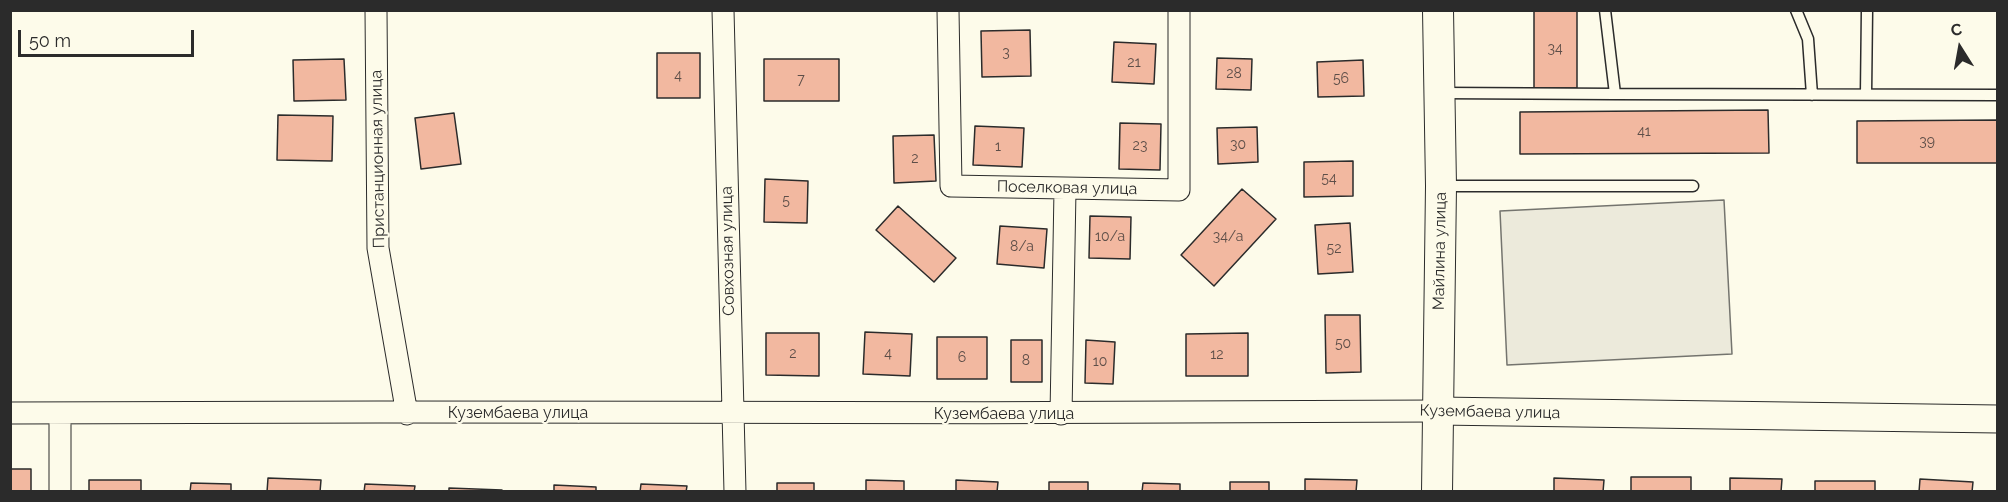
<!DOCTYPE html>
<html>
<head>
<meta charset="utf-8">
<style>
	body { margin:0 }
	#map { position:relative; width:2008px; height:502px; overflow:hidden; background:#fdfbea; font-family:Raleway,sans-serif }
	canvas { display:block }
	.frame { position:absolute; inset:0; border:12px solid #2b2b2b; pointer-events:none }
	.north { position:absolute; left:1930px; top:18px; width:60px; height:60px; -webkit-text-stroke:4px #fdfbea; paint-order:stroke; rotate:349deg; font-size:16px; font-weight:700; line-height:24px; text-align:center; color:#2b2b2b }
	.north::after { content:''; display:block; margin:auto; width:21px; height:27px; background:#2b2b2b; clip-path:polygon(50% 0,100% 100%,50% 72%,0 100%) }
	.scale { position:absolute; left:18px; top:30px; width:176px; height:27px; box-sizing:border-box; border:3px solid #2b2b2b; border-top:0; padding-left:8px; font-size:18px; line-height:21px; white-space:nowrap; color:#2b2b2b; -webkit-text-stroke:4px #fdfbea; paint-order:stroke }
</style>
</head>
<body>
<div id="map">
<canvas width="2008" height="502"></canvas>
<div class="frame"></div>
<div class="north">С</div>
<div class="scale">50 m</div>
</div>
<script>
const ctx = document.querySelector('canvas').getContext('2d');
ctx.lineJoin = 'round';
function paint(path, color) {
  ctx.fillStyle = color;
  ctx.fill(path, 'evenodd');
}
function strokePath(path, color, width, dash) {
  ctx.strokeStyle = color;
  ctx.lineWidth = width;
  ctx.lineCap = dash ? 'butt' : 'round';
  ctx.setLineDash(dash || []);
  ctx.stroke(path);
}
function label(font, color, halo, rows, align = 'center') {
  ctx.font = font + ' Raleway,sans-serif';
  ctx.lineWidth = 4.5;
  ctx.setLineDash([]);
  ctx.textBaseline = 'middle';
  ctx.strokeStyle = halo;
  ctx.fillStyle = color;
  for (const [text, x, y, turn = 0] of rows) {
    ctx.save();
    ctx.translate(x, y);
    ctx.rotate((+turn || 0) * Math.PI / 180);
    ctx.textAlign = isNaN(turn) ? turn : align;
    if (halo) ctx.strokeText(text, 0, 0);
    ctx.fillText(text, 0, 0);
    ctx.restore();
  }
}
const parking = new Path2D(`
	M1724,200L1732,354L1507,365L1500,211Z`);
const building = new Path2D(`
	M1534,10H1577V88H1534Z
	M1030,30L1031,76L982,77L981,31Z
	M1114,42L1156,44L1154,84L1112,82Z
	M657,53H700V98H657Z
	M1217,58L1252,59L1251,90L1216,89Z
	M344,59L346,100L294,101L293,60Z
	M764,59H839V101H764Z
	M1363,60L1364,96L1318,97L1317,62Z
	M1768,110L1769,153L1520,154V112Z
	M454,113L461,164L421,169L415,118Z
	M278,115L333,116L332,161L277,160Z
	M1998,120V163H1857V121Z
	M1120,123L1161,124L1160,170L1119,169Z
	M975,126L1024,128L1022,167L973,165Z
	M1257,127L1258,162L1218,164L1217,128Z
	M934,135L936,181L894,183L893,136Z
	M1353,161V196L1304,197V162Z
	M765,179L808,181L807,223L764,222Z
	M1242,189L1276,219L1214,286L1181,255Z
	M898,206L956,258L934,282L876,230Z
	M1090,216L1131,217L1130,259L1089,258Z
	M1350,223L1353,272L1318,274L1315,225Z
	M1000,226L1047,229L1044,268L997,264Z
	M1325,315H1360L1361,372L1326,373Z
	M865,332L912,334L910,376L863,374Z
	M766,333H819V376L766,375Z
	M1248,333V376H1186V334Z
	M937,337H987V379H937Z
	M1011,340H1042V382H1011Z
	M1086,340L1115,342L1113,384L1085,383Z
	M10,469H31V492H10Z
	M1631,477H1691V492H1631Z
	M268,478L321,480L320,492H267Z
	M1554,478L1604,480L1603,492H1554Z
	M1730,478L1782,479L1781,492H1730Z
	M1305,479L1357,480L1356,492H1305Z
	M1920,479L1973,482L1972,492H1919Z
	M89,480H141V492H89Z
	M866,480L904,481V492H866Z
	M956,480L998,482L997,492H956Z
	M1815,481H1875V492H1815Z
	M1049,482H1088V492H1049Z
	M1230,482H1269V492H1230Z
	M191,483L231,484V492H190Z
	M777,483H814V492H777Z
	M1143,483L1180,484V492H1142Z
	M365,484L415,486L414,492H364Z
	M641,484L687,486L686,492H640Z
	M554,485L596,487V492H554Z
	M449,488L502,490V492H449Z`);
const service = new Path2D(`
	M1796,10L1808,39L1812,95
	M1441,93L1615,94L1605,10
	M1615,94L1998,95
	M1866,94L1867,10
	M1444,186H1693`);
const minor = new Path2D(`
	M376,10L378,248L407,414
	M723,10L735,492
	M948,10L951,186L1179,190V10
	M10,413C486,410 962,415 1438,411
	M1061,414L1065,190
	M60,492V413`);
const tertiary = new Path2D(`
	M1438,411L1998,419`);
const secondary = new Path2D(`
	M1437,492L1441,186L1438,10`);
const numberNames = [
	["34",1555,49],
	["3",1006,53],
	["21",1134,63],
	["28",1234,74],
	["4",678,76],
	["56",1341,79],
	["7",801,80],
	["41",1644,132],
	["39",1927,142],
	["30",1238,145],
	["23",1140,146],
	["1",998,147],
	["2",915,159],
	["54",1329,179],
	["5",786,201],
	["10/a",1110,237],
	["34/a",1228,237],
	["8/a",1022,247],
	["52",1334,249],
	["50",1343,344],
	["2",793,354],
	["4",888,354],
	["12",1217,355],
	["6",962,358],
	["8",1026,361],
	["10",1100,362]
];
const streetNames = [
	["Пристанционная улица",378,159,-91],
	["Поселковая улица",1067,188,1],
	["Совхозная улица",728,251,-91],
	["Майлина улица",1440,251,-89],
	["Кузембаева улица",1490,412,1],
	["Кузембаева улица",518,413],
	["Кузембаева улица",1004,414]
];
paint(parking, '#eceadb');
strokePath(parking, '#74746e', 1.5);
paint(building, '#f2b8a0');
strokePath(building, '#2b2b2b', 1.5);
strokePath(service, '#2b2b2b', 13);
strokePath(minor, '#2b2b2b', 23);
strokePath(tertiary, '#2b2b2b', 29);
strokePath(secondary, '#2b2b2b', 32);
strokePath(service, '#fdfbea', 10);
strokePath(minor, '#fdfbea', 21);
strokePath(tertiary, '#fdfbea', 27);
strokePath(secondary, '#fdfbea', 30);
label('14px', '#5d4e48', null, numberNames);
label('16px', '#2b2b2b', '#fdfbea', streetNames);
</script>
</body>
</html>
